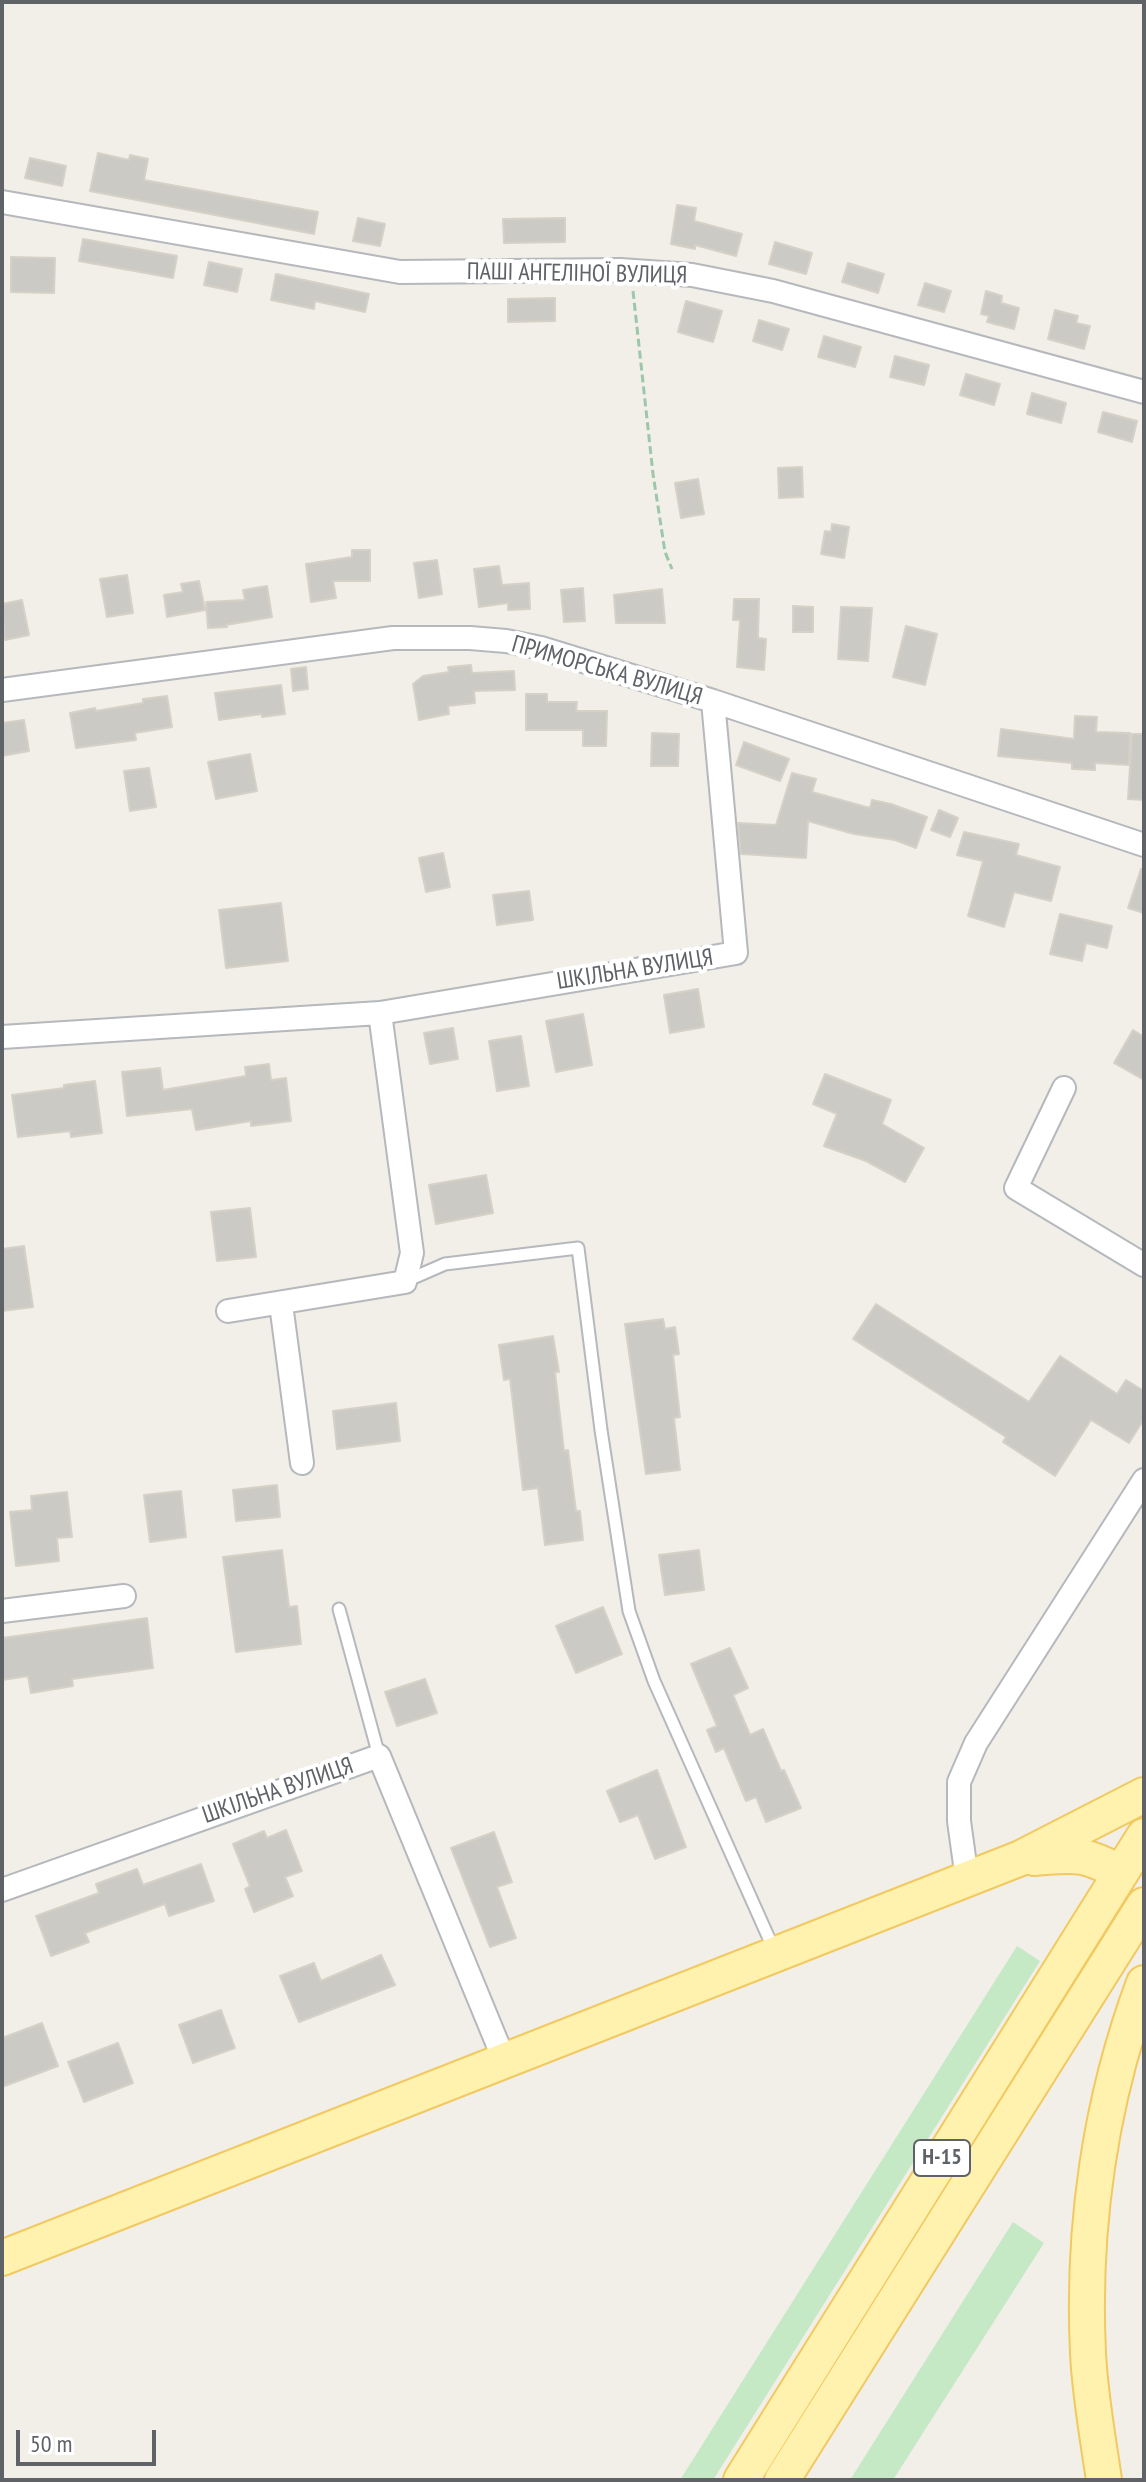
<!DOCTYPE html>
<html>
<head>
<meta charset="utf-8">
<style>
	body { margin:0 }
	#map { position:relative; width:1146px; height:2482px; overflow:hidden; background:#f1efe8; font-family:"PT Sans Narrow",sans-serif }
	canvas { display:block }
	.frame { position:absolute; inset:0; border:4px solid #5f6368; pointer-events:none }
	.scale { position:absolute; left:16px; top:2430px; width:140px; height:36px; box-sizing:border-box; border:4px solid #5f6368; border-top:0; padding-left:10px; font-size:24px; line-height:28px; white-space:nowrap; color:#5f6368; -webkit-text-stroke:6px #fff; paint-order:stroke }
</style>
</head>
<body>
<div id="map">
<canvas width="1146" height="2482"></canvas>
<div class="frame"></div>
<div class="scale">50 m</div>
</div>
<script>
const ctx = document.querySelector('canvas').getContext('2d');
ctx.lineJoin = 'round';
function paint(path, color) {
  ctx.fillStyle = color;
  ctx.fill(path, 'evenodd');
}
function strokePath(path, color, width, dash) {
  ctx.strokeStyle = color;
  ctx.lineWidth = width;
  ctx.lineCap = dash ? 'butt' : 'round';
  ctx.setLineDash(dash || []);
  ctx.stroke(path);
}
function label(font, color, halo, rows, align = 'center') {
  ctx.font = font + ' "PT Sans Narrow",sans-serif';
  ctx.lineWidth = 8;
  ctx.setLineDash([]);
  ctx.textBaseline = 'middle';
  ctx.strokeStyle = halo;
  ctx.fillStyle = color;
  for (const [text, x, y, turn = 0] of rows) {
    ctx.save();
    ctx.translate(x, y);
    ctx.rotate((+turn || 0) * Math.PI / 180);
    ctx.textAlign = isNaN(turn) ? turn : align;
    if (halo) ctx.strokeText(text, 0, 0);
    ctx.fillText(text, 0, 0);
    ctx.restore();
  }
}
const green = new Path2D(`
	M1017,1946L1040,1961L713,2480H680Z
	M1013,2222L1044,2243L893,2480H850Z`);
const building = new Path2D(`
	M98,153L129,160L130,155L148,159L144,180L318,212L314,234L90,191Z
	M30,158L66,166L62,186L25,178Z
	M677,205L696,208L694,221L742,234L736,256L695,245V249L671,244Z
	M358,218L385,224L380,246L353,241Z
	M565,218V242L504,243L503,219Z
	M83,239L177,256L173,278L79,261Z
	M775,242L812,253L806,274L769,264Z
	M11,257L55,258L54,293L11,292Z
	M209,262L242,269L237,292L204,285Z
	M848,263L884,274L878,293L842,282Z
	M276,274L369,294L365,312L315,301L314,309L271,300Z
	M925,283L951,291L944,312L918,305Z
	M986,291L1002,296L1001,303L1019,308L1014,329L987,322L989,316L981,314Z
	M555,298V321L508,322V299Z
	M686,301L722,311L713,342L678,332Z
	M1055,310L1078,316L1076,323L1090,326L1084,349L1048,339Z
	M759,320L789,329L782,350L753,341Z
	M824,336L861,347L855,367L818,357Z
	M895,356L929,365L924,385L890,377Z
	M966,374L1000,384L994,405L960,395Z
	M1032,393L1066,403L1061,423L1027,414Z
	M1103,412L1137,421L1132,442L1098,432Z
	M802,467L803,497L779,498L778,468Z
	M698,479L704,514L681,518L675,483Z
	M832,524L849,527L844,558L821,554L825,531L831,532Z
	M352,550H370V581H333L336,598L311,602L306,564L352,557Z
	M437,560L442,594L419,598L414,563Z
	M499,566L502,585L529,583L530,609L508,610V603L479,607L474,569Z
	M127,575L133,613L107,617L100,579Z
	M199,581L205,610L167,617L164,595L183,592L181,584Z
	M267,586L272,617L226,625L227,627L208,628L206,602L245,600L243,590Z
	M583,588L585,621L564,622L561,590Z
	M662,589L665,623H616L614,595Z
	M734,599H759L758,638L766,639L764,670L737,667L740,620H733Z
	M22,600L29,635L5,640L2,604Z
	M793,606L813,607V632H793Z
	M841,607L872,608L868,661L838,659Z
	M906,626L937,634L925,685L893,677Z
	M471,665L472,673L514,671L515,690L474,691L475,703L448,706L449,714L419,720L413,684L423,676L449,672L448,667Z
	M306,667L308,689L293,691L291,669Z
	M281,685L285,714L262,717V714L219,720L215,693Z
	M526,694H547V702H577L576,711H607L606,746H583V730H526Z
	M167,696L172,727L135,733L136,740L76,748L70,713L95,708L96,711L143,703V699Z
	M1075,716L1097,717L1096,732L1130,733L1129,765L1095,763V770L1072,769V763L998,756L1001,729L1074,739Z
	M24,720L29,751L2,756V723Z
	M652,733L679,734L678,766H651Z
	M1132,734H1144V800L1128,799Z
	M744,742L789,759L780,781L736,765Z
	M250,754L257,791L216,799L208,762Z
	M149,768L156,807L130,811L124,771Z
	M792,773L816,779L812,792L870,808L872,800L891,804L927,817L916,848L895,840L854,834L808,821L806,858L741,854L738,823L776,825Z
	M939,810L958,818L950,837L931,830Z
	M964,832L1019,844L1016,855L1060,867L1051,901L1014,892L1004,927L968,916L983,861L957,855Z
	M443,853L450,887L426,892L419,858Z
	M1141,869H1144V913L1128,908Z
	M529,891L533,920L497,925L493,895Z
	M281,903L288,961L226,968L219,910Z
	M1060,914L1112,926L1107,948L1086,943L1082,961L1050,954Z
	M698,989L704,1027L670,1033L664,995Z
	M583,1014L592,1065L556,1072L546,1021Z
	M453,1028L458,1059L430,1064L424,1033Z
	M1133,1030L1144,1037V1080L1114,1063Z
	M521,1036L529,1086L497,1091L489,1041Z
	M269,1064L271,1080L286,1078L291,1121L251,1126V1121L196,1130L192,1109L127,1116L122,1072L160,1068L163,1090L246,1076L245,1067Z
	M825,1074L891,1100L882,1124L924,1148L905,1182L866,1161L824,1146L837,1114L813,1104Z
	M95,1081L102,1133L71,1137L70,1131L18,1137L12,1095L64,1088V1085Z
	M486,1175L493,1213L436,1224L429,1185Z
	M250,1208L256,1257L217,1261L211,1212Z
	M24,1246L33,1307L2,1311V1249Z
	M876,1304L1029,1402L1060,1356L1117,1394L1126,1380L1144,1391V1419L1129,1443L1091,1420L1055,1476L1003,1442L1006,1437L853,1339Z
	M663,1319L665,1329L675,1327L679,1354L673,1355L680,1417L674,1418L680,1470L646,1474L625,1324Z
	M553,1336L559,1372H555L564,1451L568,1450L576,1511H580L583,1540L545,1545L538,1488L523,1490L510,1379L504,1380L499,1345Z
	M396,1403L400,1441L337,1449L333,1411Z
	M277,1485L280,1517L236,1521L233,1490Z
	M181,1491L186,1537L150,1542L144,1495Z
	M67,1492L72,1537L57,1538L59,1561L16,1566L10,1512L32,1510L31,1496Z
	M282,1550L289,1607L297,1606L301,1644L236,1652L223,1557Z
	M699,1550L704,1590L665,1595L659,1555Z
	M603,1607L622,1654L576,1673L556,1626Z
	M147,1618L153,1668L72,1679L73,1686L31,1693L28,1676L2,1680V1638Z
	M730,1648L748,1688L733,1695L750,1735L763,1729L781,1771L784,1770L801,1808L766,1822L756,1797L746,1801L724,1748L716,1752L707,1730L717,1726L691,1664Z
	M425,1679L437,1713L397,1726L385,1692Z
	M657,1770L686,1847L655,1859L638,1815L620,1822L607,1791Z
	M286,1830L302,1871L285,1877L293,1896L254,1912L245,1889L250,1886L233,1844L264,1831L267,1838Z
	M494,1832L512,1882L497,1887L516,1938L490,1947L451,1848Z
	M201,1864L214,1901L169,1916L165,1904L85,1933L89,1942L51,1956L36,1916L99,1893L96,1884L137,1869L143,1885Z
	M381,1955L395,1985L299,2022L280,1976L314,1963L321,1981Z
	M221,2010L235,2048L193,2063L179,2025Z
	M42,2023L58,2066L2,2087V2038Z
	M118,2043L133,2083L84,2102L68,2062Z`);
const path = new Path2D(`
	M633,291L653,474L665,552L672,569`);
const service = new Path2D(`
	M406,1281L445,1264L578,1248L601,1430L629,1611L654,1681L775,1952
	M339,1609L379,1756`);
const minor = new Path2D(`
	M2,202L400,272L620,270L692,275L773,291L1144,392
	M2,690L393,638H470L506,641L541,648L713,701L1144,845
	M2,1037L380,1013L736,953L713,701
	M1064,1088L1016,1188L1144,1265
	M281,1304L302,1463
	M228,1311L405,1282L412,1253L380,1013
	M2,1611L124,1596
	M967,1879L959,1821V1782L976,1743L1144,1480
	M2,1890L379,1756L505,2062`);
const primary = new Path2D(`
	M1034,1858C1077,1855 1082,1852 1121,1873
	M2,2258L1021,1858L1144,1795
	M741,2480L1144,1836
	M782,2480L1144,1905
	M1104,2480C1098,2438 1090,2396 1088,2353C1082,2228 1100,2101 1144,1983`);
const shields = [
	[942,2158,56]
];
const shieldNames = [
	["Н-15",942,2158]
];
const streetNames = [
	["ПАШІ АНГЕЛІНОЇ ВУЛИЦЯ",577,274,1],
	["ПРИМОРСЬКА ВУЛИЦЯ",607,671,16],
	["ШКІЛЬНА ВУЛИЦЯ",635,970,-9],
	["ШКІЛЬНА ВУЛИЦЯ",278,1791,-19]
];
paint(green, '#c5e8c5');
paint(building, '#cccac5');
strokePath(building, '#d6d1c6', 2);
strokePath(service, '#b5b8bc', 15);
strokePath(minor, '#b5b8bc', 26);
strokePath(primary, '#f2c960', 38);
strokePath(path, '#9cc7a9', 3, [8, 4]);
strokePath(service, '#fff', 11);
strokePath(minor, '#fff', 22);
strokePath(primary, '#fff2af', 34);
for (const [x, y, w] of shields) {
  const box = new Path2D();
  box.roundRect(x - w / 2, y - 18, w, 36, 6);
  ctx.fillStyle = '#fff';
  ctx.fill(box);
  strokePath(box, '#5f6368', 2);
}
label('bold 22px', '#5f6368', null, shieldNames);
label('24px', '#5f6368', '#fff', streetNames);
</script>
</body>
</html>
